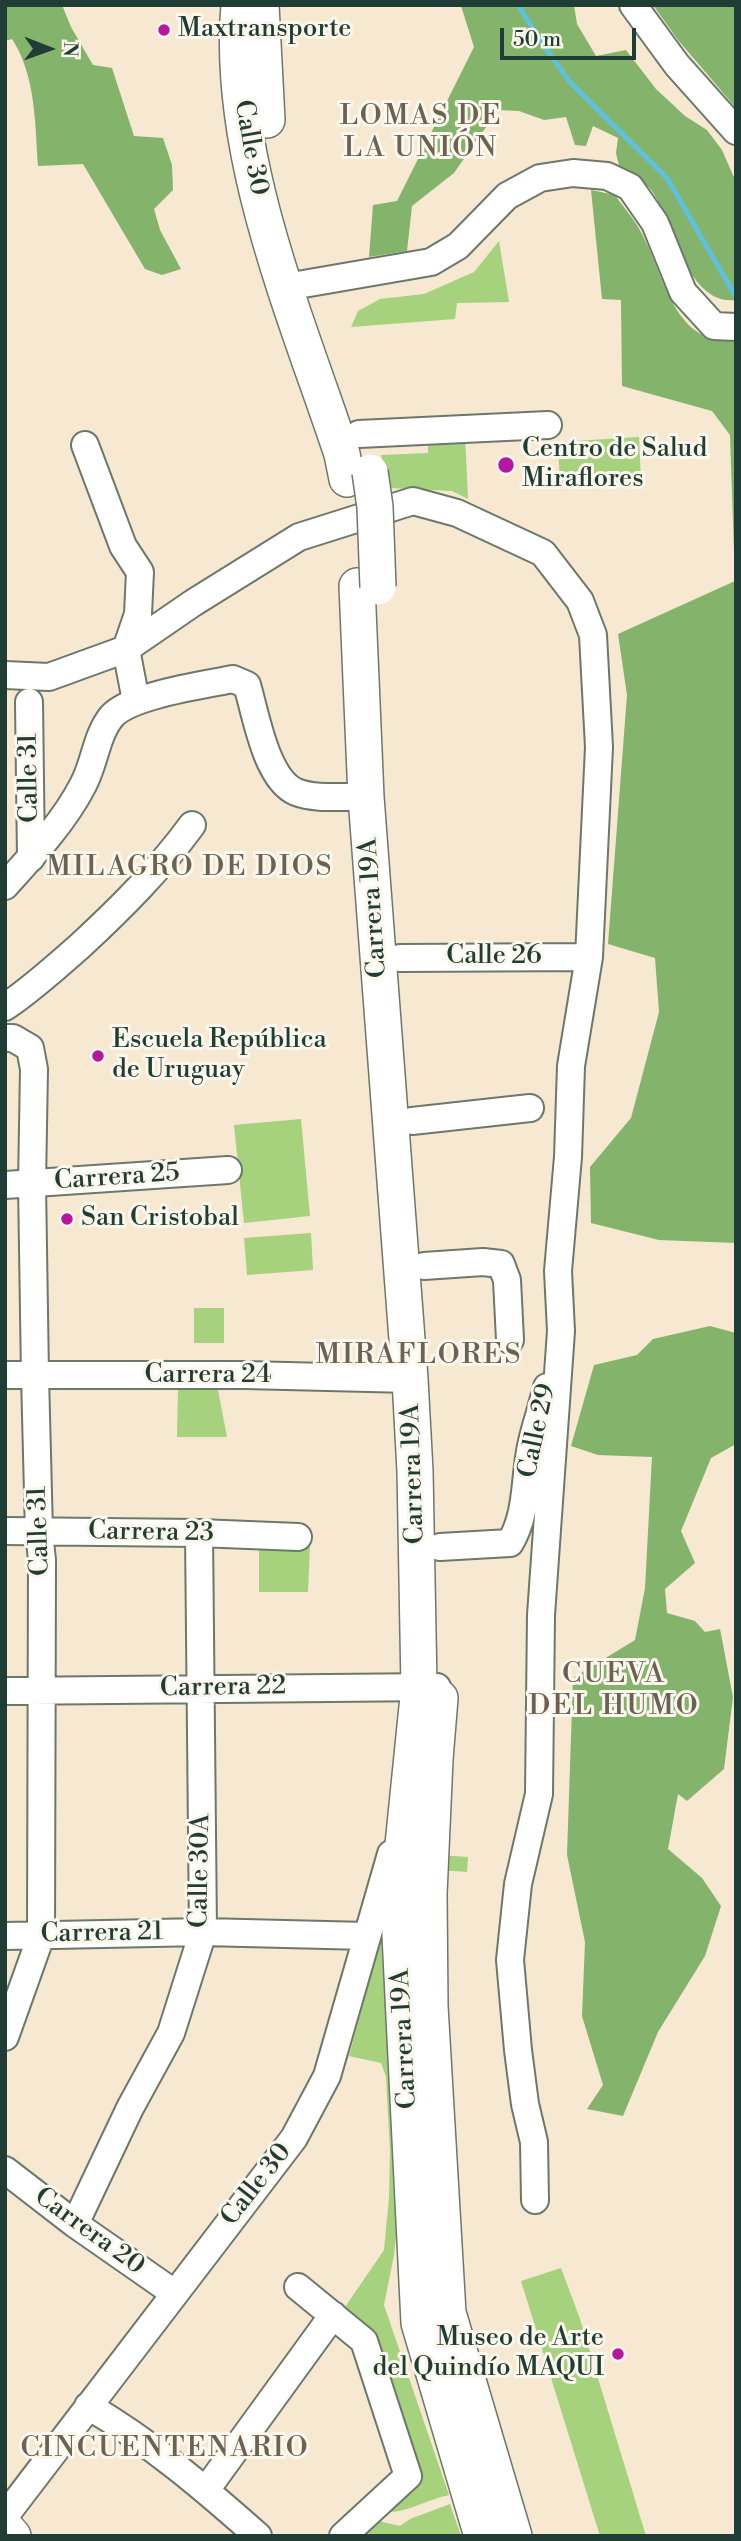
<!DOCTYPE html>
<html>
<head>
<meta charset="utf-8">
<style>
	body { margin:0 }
	#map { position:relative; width:741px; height:2541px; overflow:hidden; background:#f7e8d1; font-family:"Libre Bodoni",serif }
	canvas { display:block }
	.frame { position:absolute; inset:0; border:7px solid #1f3d34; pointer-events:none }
	.north { position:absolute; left:14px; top:14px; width:70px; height:70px; -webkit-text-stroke:5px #fbf7ec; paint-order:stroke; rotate:91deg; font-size:19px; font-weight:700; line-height:28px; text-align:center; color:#1f3d34 }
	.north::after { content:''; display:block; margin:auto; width:24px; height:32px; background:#1f3d34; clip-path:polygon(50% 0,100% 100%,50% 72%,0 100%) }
	.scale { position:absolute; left:500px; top:28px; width:136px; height:32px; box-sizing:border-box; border:4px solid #1f3d34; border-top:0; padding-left:9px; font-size:21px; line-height:24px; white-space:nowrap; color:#1f3d34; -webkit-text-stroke:5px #fbf7ec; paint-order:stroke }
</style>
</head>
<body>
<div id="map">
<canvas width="741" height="2541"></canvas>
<div class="frame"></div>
<div class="north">N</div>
<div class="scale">50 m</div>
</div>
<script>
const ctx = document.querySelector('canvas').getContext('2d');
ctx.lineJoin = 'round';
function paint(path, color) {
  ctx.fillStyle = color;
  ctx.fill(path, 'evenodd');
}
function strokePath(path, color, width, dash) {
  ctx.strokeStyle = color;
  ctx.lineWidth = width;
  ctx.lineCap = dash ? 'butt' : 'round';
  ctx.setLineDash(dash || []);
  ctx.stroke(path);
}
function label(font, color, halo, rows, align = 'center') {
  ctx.font = font + ' "Libre Bodoni",serif';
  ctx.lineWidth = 6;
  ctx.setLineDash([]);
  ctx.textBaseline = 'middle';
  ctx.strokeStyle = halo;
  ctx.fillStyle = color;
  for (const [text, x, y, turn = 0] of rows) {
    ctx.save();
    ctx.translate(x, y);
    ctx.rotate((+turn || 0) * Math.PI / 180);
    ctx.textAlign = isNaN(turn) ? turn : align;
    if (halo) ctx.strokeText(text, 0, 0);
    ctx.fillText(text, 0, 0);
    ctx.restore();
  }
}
const green = new Path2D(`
	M499,241L509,302L457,303L455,319L351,327L358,311L380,299L424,294L474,272Z
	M465,435L468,499L452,491L389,488L381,455L428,453V438Z
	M639,437L641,482L560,486L558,442Z
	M301,1119L310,1216L244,1223L234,1125Z
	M311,1233L313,1270L247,1275L244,1238Z
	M194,1308H224V1343H194Z
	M178,1390H218L227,1437H177Z
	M259,1546H310L308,1592H259Z
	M439,1855L468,1857L467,1872L439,1870Z
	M384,1926L397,2226L394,2255L384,2305L449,2495C424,2500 404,2516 378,2511L416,2470L341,2313L384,2250L389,2198L390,2151L386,2077L381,2063L349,2056Z
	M561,2268L580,2319L646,2536H600L521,2281Z
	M450,2504L461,2536H371L364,2528L365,2518L400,2526L410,2519Z`);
const forest = new Path2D(`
	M5,5H62L71,27L93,65L112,68L134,136L163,138L172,165L173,190L154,209L160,230L181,269L162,275L145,269L83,164L38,166C35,123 36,76 12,39L5,41Z
	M456,5H574L577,24L596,56L626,50L656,89L685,116L707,130L722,150L736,182V300C687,306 673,223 652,191C646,182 630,176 620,170L616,153L618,138L593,126L586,146L575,145L566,117L544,120L519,111L498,110L454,173L412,206L407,251L369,257L373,205L397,201L474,47L461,6Z
	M653,5H736V108L678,40Z
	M591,190L615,195C624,208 636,221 643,236C664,276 675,348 736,340V1243L659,1240L591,1223L590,1167L631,1118L659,1012L655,958L608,944L627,695L618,634L735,581L730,435L712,411L622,386L621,300L602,299Z
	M710,1326L736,1333V1444L711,1458L681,1531L695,1563L665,1589L667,1613L695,1621L705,1632L720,1629L733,1697L724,1769L687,1801L678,1794L668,1849L702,1878L721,1906L705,1956L658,2032L623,2116L587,2109L603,2085L582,2016L585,1942L567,1855L573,1678L635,1640L645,1588L652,1457L598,1455L571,1446L594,1365L637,1355L653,1339Z`);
const stream = new Path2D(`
	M518,5L544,46L570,82L667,178L736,297`);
const minor = new Path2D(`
	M633,5L677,65L736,131
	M286,287L431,262L458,246L507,196L540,178L573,173L607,176L630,187L655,223L683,292L714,326L736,327
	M359,434L548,425
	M85,445L123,546L140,572L138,614L126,649L136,701
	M5,675L49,677L126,649L193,603L299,537L413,501L457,513L543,553L580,601L593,635L599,747L589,957L571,1066L568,1157L558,1271L561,1331L541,1615L539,1794L518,1884L510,1960L518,2050L525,2104L534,2142L535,2200
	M29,702L31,858
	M5,886C33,855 64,822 83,785C95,763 96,735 112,716C131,695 204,685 233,679L247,685C256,715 266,779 296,792C316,800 344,796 366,797
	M400,958L589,957
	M5,1007C32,989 56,967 81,945C122,907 159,870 192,825
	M5,1038H13L30,1048L34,1069L32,1184L35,1376L39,1532L42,1560L41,1936L5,2037
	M412,1121L530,1108
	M5,1185L228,1170
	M424,1266L483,1262L501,1264L507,1280L510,1340
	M5,1375H245L410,1379
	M5,1531L199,1533L298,1537
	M440,1547L510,1543C528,1513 524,1479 531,1446C535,1427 542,1407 547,1387
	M5,1691L437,1687
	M5,1936L203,1932L367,1936
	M5,2170L75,2224L174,2293
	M75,2224L130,2108L171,2033L203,1932L199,1533
	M298,2287L364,2341L408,2476L343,2536
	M88,2406C150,2442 205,2489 258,2536
	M206,2490L333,2315
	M5,2516L294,2138L327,2076L391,1854`);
const major = new Path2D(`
	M239,5C226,155 295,313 342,454L347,479
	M261,5L267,120
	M357,586L366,797L410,1379L415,1471L419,1687L398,1894L419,2323L482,2536
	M440,1698L435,1759L429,1894L430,2006L448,2313L514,2536
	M5,2527L13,2536`);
const majorBridge = new Path2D(`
	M370,472L375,507L378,587`);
const markers = [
	[164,30,7,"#b5179e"],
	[506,465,9,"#b5179e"],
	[98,1056,7,"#b5179e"],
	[67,1219,7,"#b5179e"],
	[618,2354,7,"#b5179e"]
];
const poiNames = [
	["Maxtransporte",178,30],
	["Centro de Salud",522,450],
	["Miraflores",522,480],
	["Escuela República",112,1041],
	["de Uruguay",112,1071],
	["San Cristobal",81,1219],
	["Museo de Arte",604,2339,"right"],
	["del Quindío MAQUI",604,2369,"right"]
];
const streetNames = [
	["Calle 30",250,148,80],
	["Calle 31",30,778,-91],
	["Carrera 19A",374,908,-94],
	["Calle 26",494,957],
	["Carrera 25",117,1178,-4],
	["Carrera 24",208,1376],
	["Calle 29",538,1431,-78],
	["Carrera 19A",414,1474,-92],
	["Calle 31",40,1531,-92],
	["Carrera 23",151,1533,1],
	["Carrera 22",223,1688,-1],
	["Calle 30A",201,1871,-89],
	["Carrera 21",102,1934,-1],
	["Carrera 19A",405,2039,-93],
	["Calle 30",257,2185,-52],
	["Carrera 20",89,2232,36]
];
const neighbourhoodNames = [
	["LOMAS DE",421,117],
	["LA UNIÓN",421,149],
	["MILAGRO DE DIOS",190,868],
	["MIRAFLORES",419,1356],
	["CUEVA",614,1675],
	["DEL HUMO",614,1707],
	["CINCUENTENARIO",165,2449]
];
paint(green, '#a6d17d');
paint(forest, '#84b36c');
strokePath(stream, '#5ec2dc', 5);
strokePath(minor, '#6b796b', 30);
strokePath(major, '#6b796b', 38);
strokePath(minor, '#fff', 26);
strokePath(major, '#fff', 35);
strokePath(majorBridge, '#6b796b', 38, []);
strokePath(majorBridge, '#fff', 35);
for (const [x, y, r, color] of markers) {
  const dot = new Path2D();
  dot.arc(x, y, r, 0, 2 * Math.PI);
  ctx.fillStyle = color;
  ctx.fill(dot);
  strokePath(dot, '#fbf7ec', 2.5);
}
label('26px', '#1f3d34', '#fbf7ec', poiNames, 'left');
label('26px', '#1f3d34', '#fbf7ec', streetNames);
ctx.letterSpacing = '2px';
label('28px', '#6b6254', '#fbf7ec', neighbourhoodNames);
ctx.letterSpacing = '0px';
</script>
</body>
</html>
